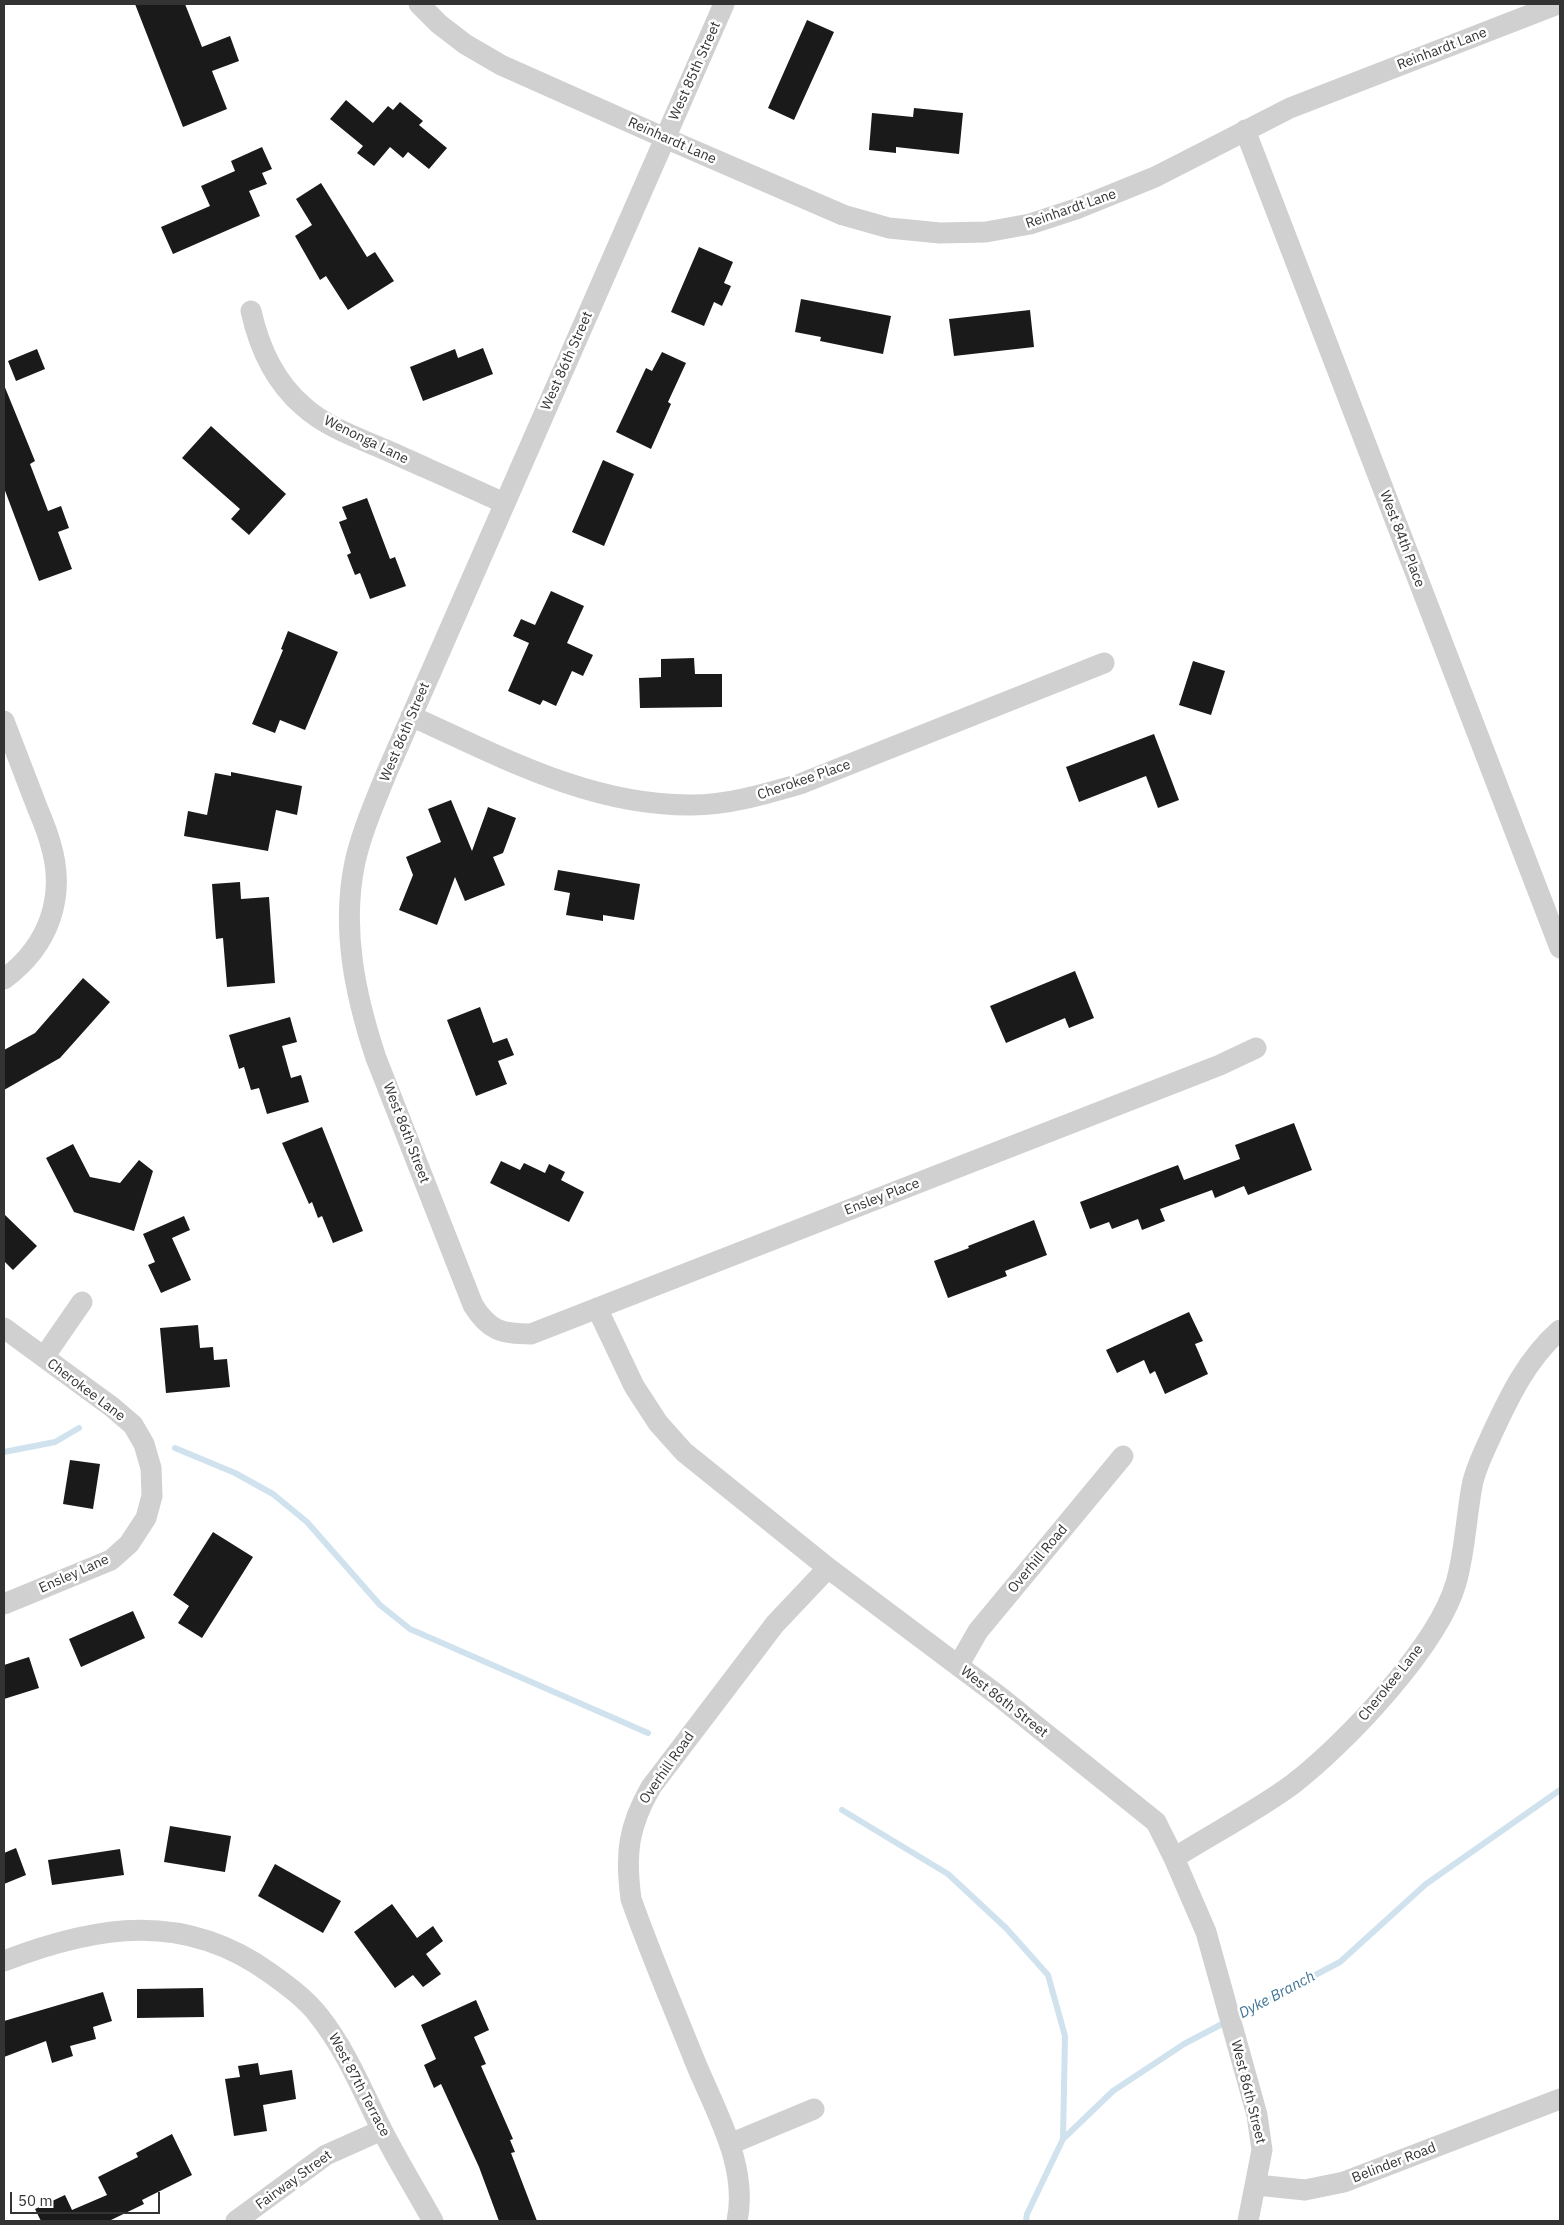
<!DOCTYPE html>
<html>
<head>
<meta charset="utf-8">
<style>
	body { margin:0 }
	#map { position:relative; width:1564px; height:2225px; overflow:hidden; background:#fff; font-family:"IBM Plex Sans",sans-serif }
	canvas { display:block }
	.frame { position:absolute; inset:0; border:5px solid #333; pointer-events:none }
	.scale { position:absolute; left:10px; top:2192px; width:150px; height:22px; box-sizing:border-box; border:2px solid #333; border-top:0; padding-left:6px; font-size:15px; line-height:18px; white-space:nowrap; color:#333; -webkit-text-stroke:4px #fff; paint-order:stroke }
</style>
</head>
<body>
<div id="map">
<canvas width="1564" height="2225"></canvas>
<div class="frame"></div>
<div class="scale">50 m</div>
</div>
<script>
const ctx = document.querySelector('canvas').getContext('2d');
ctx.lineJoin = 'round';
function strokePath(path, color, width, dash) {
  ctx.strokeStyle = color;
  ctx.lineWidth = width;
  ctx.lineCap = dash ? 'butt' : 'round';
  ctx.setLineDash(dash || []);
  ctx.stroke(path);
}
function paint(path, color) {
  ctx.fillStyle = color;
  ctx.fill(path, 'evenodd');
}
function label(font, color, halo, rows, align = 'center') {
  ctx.font = font + ' "IBM Plex Sans",sans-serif';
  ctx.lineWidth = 5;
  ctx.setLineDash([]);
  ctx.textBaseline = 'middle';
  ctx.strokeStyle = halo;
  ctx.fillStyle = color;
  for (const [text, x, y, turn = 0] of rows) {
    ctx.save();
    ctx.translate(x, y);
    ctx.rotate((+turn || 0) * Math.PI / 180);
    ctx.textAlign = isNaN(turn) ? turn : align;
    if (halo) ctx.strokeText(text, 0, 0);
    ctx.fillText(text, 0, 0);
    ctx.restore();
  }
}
const stream = new Path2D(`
	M175,1448L235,1473L273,1494L307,1522L380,1605L410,1629L648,1733
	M4,1452L55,1442L79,1428
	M842,1810L948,1874L1006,1928L1048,1975L1065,2036L1063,2139
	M1026,2221L1027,2214L1063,2139L1113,2091L1184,2044L1340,1962L1426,1884L1560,1790`);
const building = new Path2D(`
	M135,4H185L202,47L230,36L239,61L212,71L227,109L183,127Z
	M807,20L834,32L794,120L768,108Z
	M346,100L373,123L388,106L393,110L400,102L423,121L419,125L447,148L429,169L408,152L403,158L390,147L374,166L357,153L363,146L330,119Z
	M914,108L963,113L959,154L896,147V153L869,150L872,113L913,117Z
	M262,147L272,169L262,173L267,184L249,191L260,216L173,254L161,227L210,206L201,186L235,171L231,161Z
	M321,183L367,257L375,252L394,281L348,310L326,276L320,280L295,236L312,225L296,199Z
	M699,247L733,262L724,283L731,286L722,306L714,302L704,326L671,312Z
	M801,299L891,316L883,354L820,341L821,337L795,332Z
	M1030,310L1034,347L954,356L949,319Z
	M483,348L493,374L423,401L410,367L455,349L458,358Z
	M37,349L45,369L16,381L8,361Z
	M662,352L686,363L668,402L671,404L651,449L616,432L646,368L652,371Z
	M4,385L35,461L30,464L48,511L61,506L69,528L58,532L72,569L39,581L4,488Z
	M211,426L286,494L249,535L231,519L240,509L182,458Z
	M603,460L634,474L604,546L572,532Z
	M367,498L390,559L395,557L406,586L370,599L360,573L355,575L347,555L351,553L339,522L347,519L342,507Z
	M551,591L584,606L567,643L593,655L583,676L572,671L556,706L543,700L540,705L508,691L529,643L513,636L521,619L535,625Z
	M288,631L338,652L305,730L280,720L275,733L252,724L283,650L281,649Z
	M694,658L695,674H722V707L640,708L639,678L661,677V659Z
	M1193,661L1225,671L1211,715L1179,705Z
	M1154,734L1179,800L1158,808L1146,776L1079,802L1066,767Z
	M231,772L302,786L297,815L276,810L268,851L184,836L188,811L207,815L215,773L231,776Z
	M451,800L472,851L488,807L516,818L503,853L493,857L505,885L465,901L455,877L437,925L399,910L413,875L406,857L441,842L428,809Z
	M558,870L640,884L634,920L603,915V921L566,915L570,893L554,890Z
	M240,882L241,899L269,897L275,983L227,987L223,938L216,939L212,884Z
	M1075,971L1094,1018L1069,1028L1065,1018L1006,1043L990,1006Z
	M83,978L110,1002L60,1058L4,1090V1050L35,1033Z
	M480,1007L493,1043L507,1038L514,1055L498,1061L507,1084L476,1096L447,1020Z
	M290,1017L297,1042L282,1046L291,1078L301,1075L309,1102L267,1114L259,1088L251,1090L244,1067L239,1069L229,1035Z
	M1294,1123L1312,1170L1248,1195L1244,1186L1215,1198L1212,1190L1160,1209L1165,1221L1142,1230L1138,1219L1112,1229L1109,1222L1090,1229L1080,1202L1178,1165L1184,1180L1240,1159L1235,1145Z
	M322,1127L363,1231L333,1243L322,1216L318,1218L312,1202L309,1204L282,1143Z
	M73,1144L90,1177L120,1183L139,1160L153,1171L134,1231L74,1212L46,1158Z
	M501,1161L520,1170L524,1163L545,1173L549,1164L565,1172L561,1180L584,1192L569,1222L490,1183Z
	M4,1214L37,1246L13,1270L4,1261Z
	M184,1216L190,1230L172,1238L191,1280L161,1293L148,1265L155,1262L143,1234Z
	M1034,1220L1047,1255L1005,1271L1007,1276L948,1298L934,1261L969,1248L968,1246Z
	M1189,1312L1203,1341L1195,1344L1208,1374L1165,1394L1155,1371L1150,1374L1144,1360L1117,1373L1106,1350Z
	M198,1325L200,1348L213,1347L214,1360L227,1359L230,1387L166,1393L160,1328Z
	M70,1460L100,1464L93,1509L63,1504Z
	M213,1532L253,1557L202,1638L178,1623L189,1606L173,1595Z
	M133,1611L145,1638L81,1667L69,1639Z
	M29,1657L39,1688L4,1699V1665Z
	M170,1826L231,1836L225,1872L164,1862Z
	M16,1848L26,1875L4,1884V1853Z
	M120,1849L124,1875L52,1885L48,1860Z
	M275,1864L341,1901L323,1933L258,1896Z
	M392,1904L417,1938L433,1926L443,1941L426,1954L441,1974L423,1987L413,1975L395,1988L354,1932Z
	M203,1988L204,2017L137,2018V1989Z
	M103,1992L112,2021L93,2027L96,2039L70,2046L73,2056L52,2063L46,2041L4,2057V2021Z
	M476,2000L489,2030L474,2037L486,2064L481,2066L513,2139L510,2140L515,2152L511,2153L537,2221H499L479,2167L441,2084L434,2088L424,2065L436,2059L421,2025Z
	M258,2063L260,2075L292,2070L296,2099L263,2105L267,2131L234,2136L225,2079L240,2077L238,2066Z
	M172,2134L192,2175L142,2200L144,2204L109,2221H41L35,2209L65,2195L72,2210L107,2195L98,2177L138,2157L136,2153Z`);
const minor = new Path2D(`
	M419,4L439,24L465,44L501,65L665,138L843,215L889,228L940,233L986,232L1030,224L1076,209L1155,177L1290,108L1558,4
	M724,4L387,772C375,802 362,831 355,862C341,928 355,995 376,1058L473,1305C489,1331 502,1334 531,1334L1220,1065L1256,1048
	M1245,130L1560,948
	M251,311C259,347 274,381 303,406C326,427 358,438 386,450C426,468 465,485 504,503
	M411,716C501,757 591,806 692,805C728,805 765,794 800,784L1104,663
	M4,721C14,747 24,773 34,799C39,813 46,827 50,842C67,896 49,946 4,979
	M597,1308L634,1386L658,1423L684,1452L828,1568L1000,1697L1156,1822L1174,1858L1206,1932L1257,2115L1262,2150L1248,2221
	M4,1328L112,1407L133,1425L144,1444L151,1468L152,1496L146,1518L129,1544L111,1560L4,1604
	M44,1357L82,1302
	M958,1666L978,1631L1123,1456
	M1174,1858C1212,1834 1258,1810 1293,1784C1345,1744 1438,1646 1456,1583C1465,1552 1466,1518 1472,1486C1475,1469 1484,1452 1491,1436C1509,1397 1527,1359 1560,1330
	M4,1961C97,1925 184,1911 270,1973C288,1986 306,1999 319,2016C346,2050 362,2090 381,2128C397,2160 416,2190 433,2221
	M730,2144L814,2109
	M1257,2185L1305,2190L1344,2182L1560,2099
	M236,2221L326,2155L382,2130
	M737,2221C749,2165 714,2109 694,2059C673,2006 650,1953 631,1899C625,1854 628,1827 651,1787L775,1624L828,1568`);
const streetNames = [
	["Reinhardt Lane",1442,49,-21],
	["West 85th Street",695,71,-66],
	["Reinhardt Lane",672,141,24],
	["Reinhardt Lane",1071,209,-19],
	["West 86th Street",567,361,-66],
	["Wenonga Lane",366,440,26],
	["West 84th Place",1402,539,69],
	["West 86th Street",405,732,-67],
	["Cherokee Place",804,780,-19],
	["West 86th Street",406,1133,69],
	["Ensley Place",882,1197,-21],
	["Cherokee Lane",86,1390,37],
	["Overhill Road",1038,1559,-50],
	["Ensley Lane",74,1574,-24],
	["Cherokee Lane",1391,1683,-51],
	["West 86th Street",1004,1702,38],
	["Overhill Road",667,1768,-55],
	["West 87th Terrace",359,2085,62],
	["West 86th Street",1248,2092,76],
	["Belinder Road",1394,2163,-21],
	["Fairway Street",294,2180,-36]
];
const waterNames = [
	["Dyke Branch",1277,1995,-28]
];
strokePath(stream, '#cfe2ee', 6);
paint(building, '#1a1a1a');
strokePath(minor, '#d0d0d0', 21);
label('14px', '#333', '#fff', streetNames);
label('italic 15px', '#3f7597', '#fff', waterNames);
</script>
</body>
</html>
